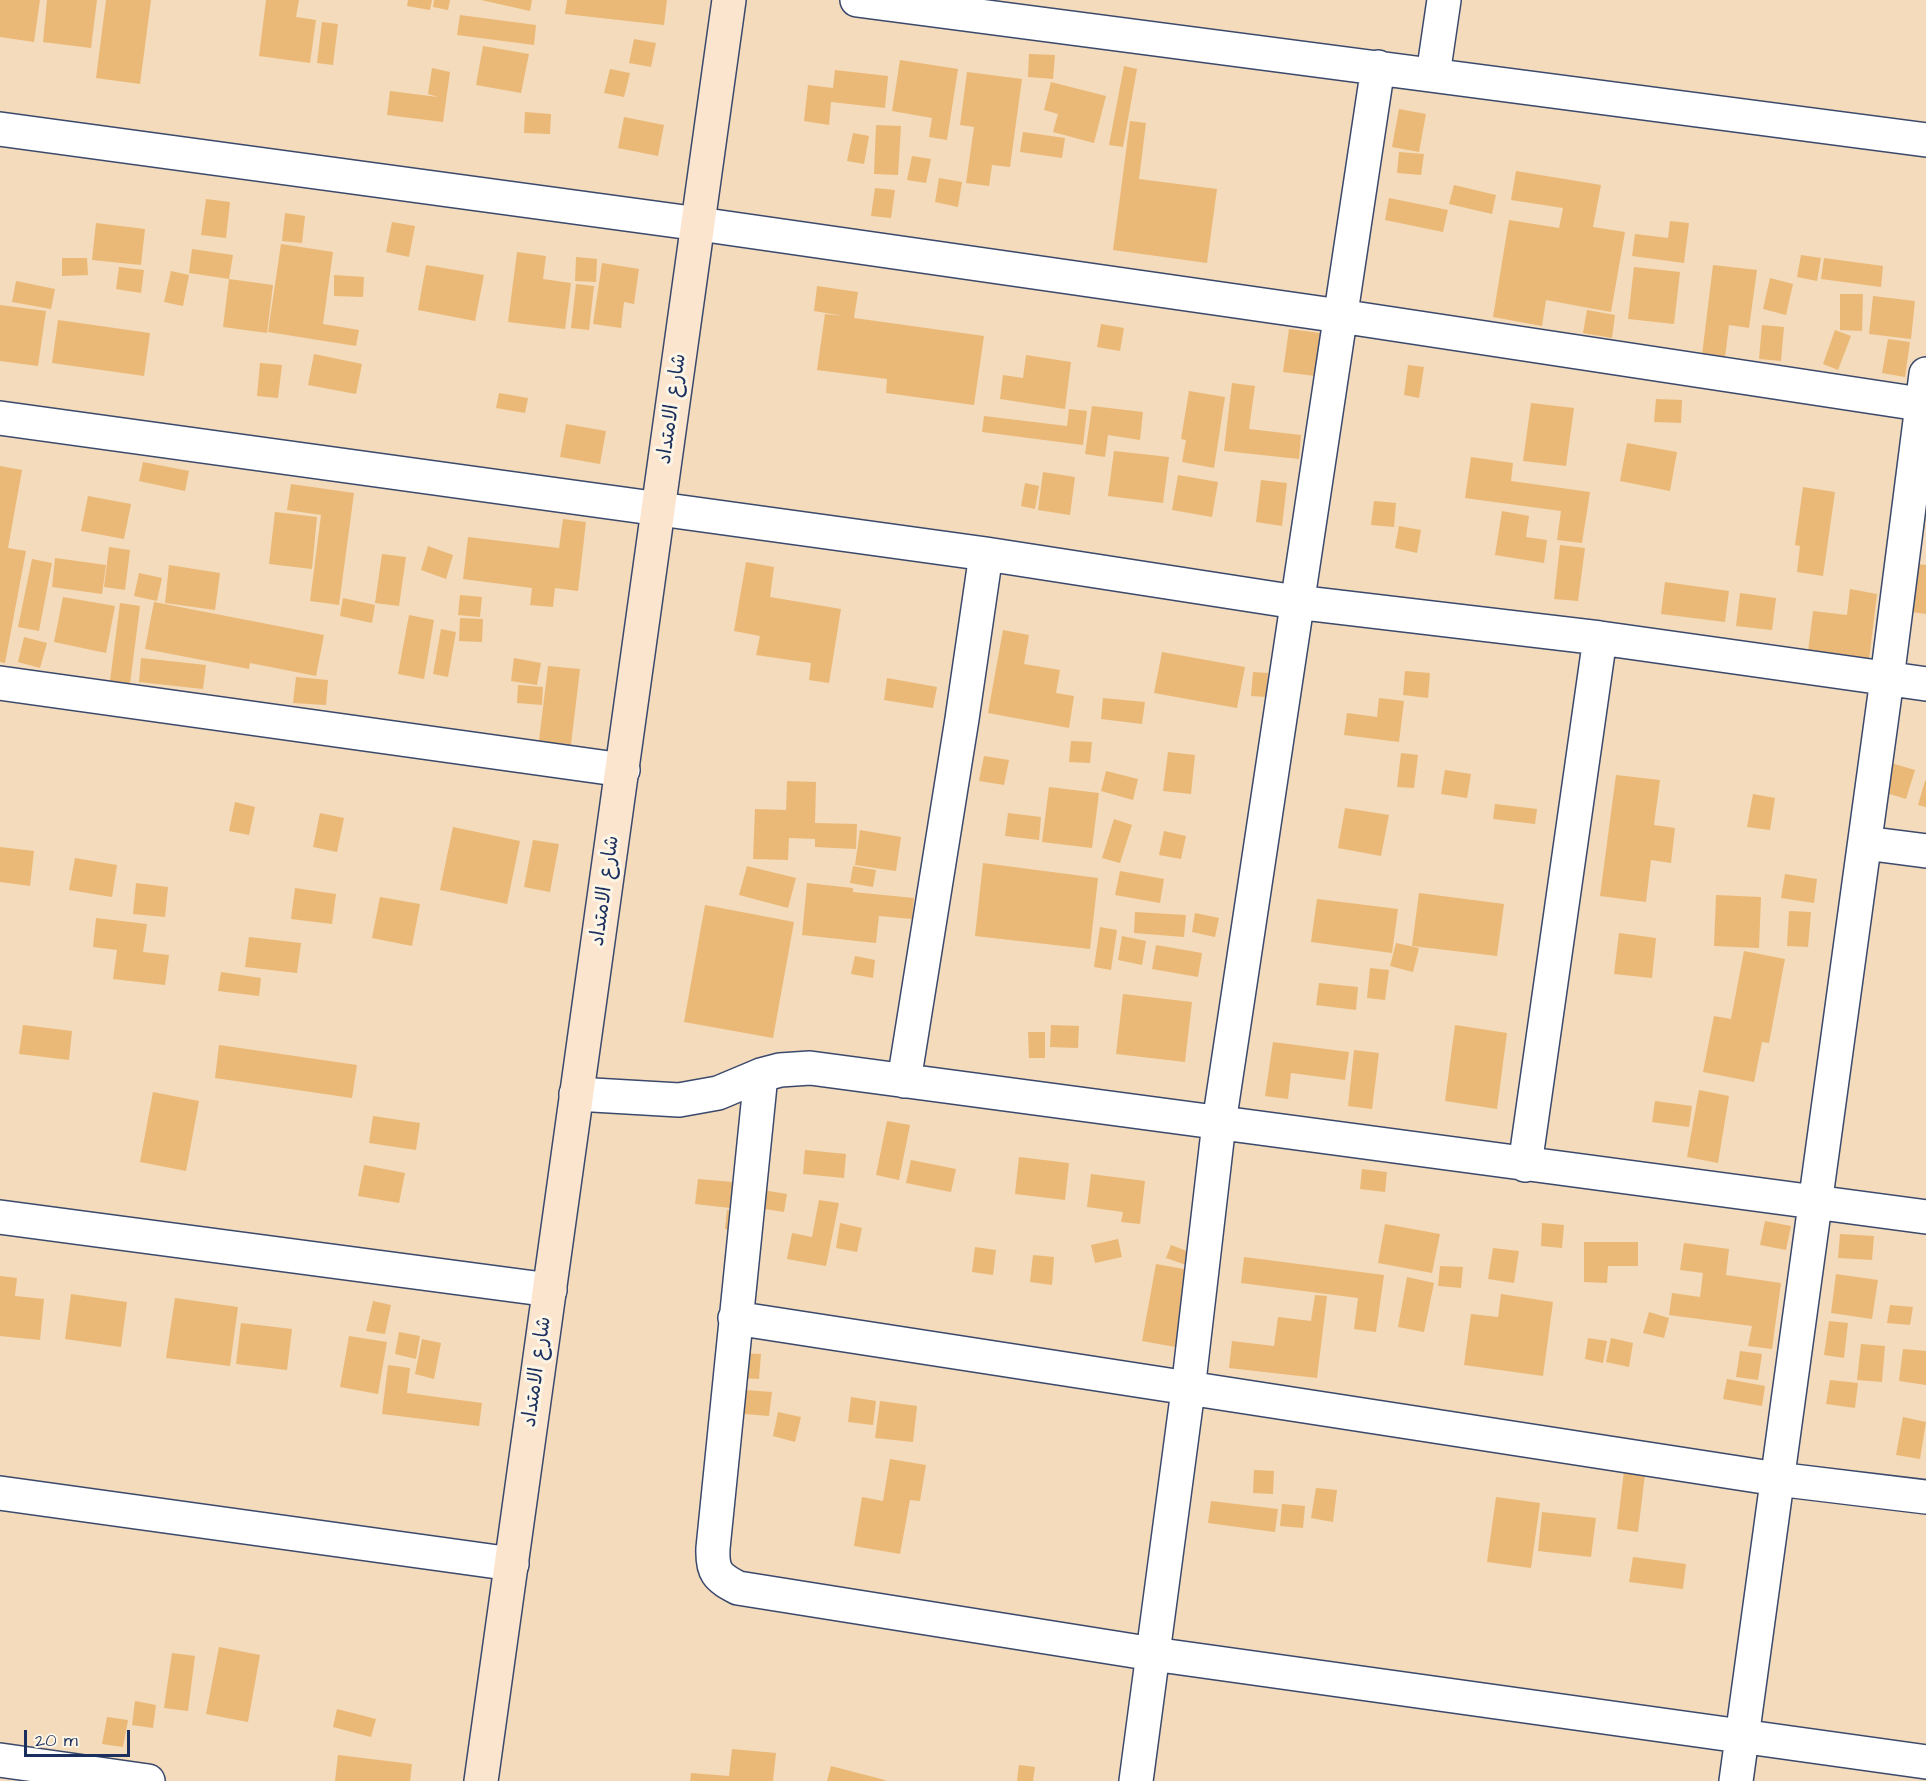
<!DOCTYPE html>
<html>
<head>
<meta charset="utf-8">
<style>
	body { margin:0 }
	#map { position:relative; width:1926px; height:1781px; overflow:hidden; background:#f3dbbb; font-family:"Architects Daughter",sans-serif }
	canvas { display:block }
	.scale { position:absolute; left:24px; top:1730px; width:106px; height:27px; box-sizing:border-box; border:3px solid #1b2f5e; border-top:0; padding-left:8px; font-size:18px; line-height:21px; white-space:nowrap; color:#1b2f5e; -webkit-text-stroke:4px #fcf5e5; paint-order:stroke }
</style>
</head>
<body>
<div id="map">
<canvas width="1926" height="1781"></canvas>
<div class="scale">20 m</div>
</div>
<script>
const ctx = document.querySelector('canvas').getContext('2d');
ctx.lineJoin = 'round';
function paint(path, color) {
  ctx.fillStyle = color;
  ctx.fill(path, 'evenodd');
}
function strokePath(path, color, width, dash) {
  ctx.strokeStyle = color;
  ctx.lineWidth = width;
  ctx.lineCap = dash ? 'butt' : 'round';
  ctx.setLineDash(dash || []);
  ctx.stroke(path);
}
function label(font, color, halo, rows, align = 'center') {
  ctx.font = font + ' "Architects Daughter","Playpen Sans Arabic",sans-serif';
  ctx.lineWidth = 6;
  ctx.setLineDash([]);
  ctx.textBaseline = 'middle';
  ctx.strokeStyle = halo;
  ctx.fillStyle = color;
  for (const [text, x, y, turn = 0] of rows) {
    ctx.save();
    ctx.translate(x, y);
    ctx.rotate((+turn || 0) * Math.PI / 180);
    ctx.textAlign = isNaN(turn) ? turn : align;
    if (halo) ctx.strokeText(text, 0, 0);
    ctx.fillText(text, 0, 0);
    ctx.restore();
  }
}
const building = new Path2D(`
	M0,0H40L34,42L0,37Z
	M47,0H97L91,48L43,42Z
	M106,0H151L140,84L96,78Z
	M266,0H299L296,17L316,20L310,63L259,56Z
	M408,0H432L430,10L407,6Z
	M434,0H450L448,10L433,7Z
	M481,0H532L530,11Z
	M567,0H667L664,25L565,14Z
	M460,15L536,25L534,45L457,35Z
	M322,22L338,24L333,65L317,63Z
	M634,39L656,43L651,67L629,63Z
	M483,46L529,54L521,93L476,85Z
	M1029,54L1055,55L1053,79L1028,77Z
	M900,60L958,69L947,140L929,137L932,118L892,111Z
	M1124,66L1137,69L1123,147L1109,145Z
	M432,68L450,72L443,122L387,115L390,91L438,97L428,94Z
	M610,69L630,73L624,97L604,93Z
	M835,70L888,76L885,108L831,102L829,125L804,121L808,85L833,88Z
	M967,72L1022,79L1010,167L992,165L989,186L966,183L974,127L960,125Z
	M1051,82L1106,96L1094,143L1053,132L1058,114L1044,110Z
	M1399,109L1426,114L1419,152L1392,147Z
	M525,112L551,114L550,134L524,133Z
	M624,117L664,125L658,156L618,148Z
	M1130,121L1146,123L1139,179L1217,189L1207,263L1113,250Z
	M876,125L901,126L898,175L874,174Z
	M1023,132L1065,138L1062,158L1020,152Z
	M853,133L869,136L864,164L847,161Z
	M1399,152L1424,154L1421,175L1397,173Z
	M912,156L931,159L926,183L907,180Z
	M1516,171L1601,185L1593,227L1625,232L1611,312L1546,300L1542,326L1493,317L1509,220L1559,228L1563,208L1511,200Z
	M939,178L962,182L958,207L935,202Z
	M1454,185L1496,195L1492,214L1449,204Z
	M875,188L895,190L891,218L871,216Z
	M1389,198L1448,210L1443,232L1385,220Z
	M206,199L230,202L226,238L201,235Z
	M285,213L305,216L302,243L282,241Z
	M1670,221L1689,223L1684,263L1632,256L1635,234L1668,238Z
	M392,222L415,226L409,257L386,252Z
	M96,223L145,229L141,265L92,260Z
	M281,244L333,252L323,324L359,330L356,346L268,332Z
	M192,249L233,255L229,279L189,273Z
	M517,252L546,256L543,279L571,283L565,329L508,322Z
	M1801,255L1821,258L1817,281L1797,277Z
	M576,257L597,259L596,282L575,281Z
	M62,258H87L88,275L62,276Z
	M1824,258L1883,266L1881,287L1821,279Z
	M602,263L639,269L634,304L624,302L621,328L593,324Z
	M426,265L484,275L475,321L418,310Z
	M1713,265L1757,270L1749,328L1729,325L1725,358L1702,355Z
	M119,267L144,270L141,293L116,289Z
	M1634,267L1680,272L1674,324L1628,319Z
	M171,271L189,275L183,306L164,302Z
	M334,275L364,277L363,297L334,296Z
	M1770,278L1793,284L1786,315L1763,309Z
	M229,279L273,285L267,333L223,327Z
	M16,281L55,289L51,309L12,302Z
	M576,284L594,286L589,330L571,328Z
	M817,286L858,292L854,318L984,336L974,405L886,393L887,379L817,370L825,314L844,316L814,311Z
	M1840,294H1863L1862,331L1840,330Z
	M1873,296L1915,301L1911,339L1869,334Z
	M0,305L46,311L38,366L0,361Z
	M1587,310L1615,315L1612,338L1583,333Z
	M58,320L150,333L144,376L52,363Z
	M1101,324L1124,328L1120,351L1097,347Z
	M1762,325L1784,327L1781,361L1759,359Z
	M1289,329L1328,334L1323,377L1283,372Z
	M1835,330L1851,336L1838,370L1823,364Z
	M1888,339L1910,342L1905,377L1882,373Z
	M314,354L362,364L356,394L308,385Z
	M1026,355L1071,362L1065,409L1000,399L1003,375L1023,378Z
	M260,363L282,365L278,398L257,396Z
	M1408,365L1424,367L1419,398L1404,395Z
	M1232,383L1255,386L1249,429L1301,435L1299,459L1224,451Z
	M1189,391L1225,397L1214,468L1182,462L1186,440L1181,439Z
	M499,393L528,398L525,413L496,408Z
	M1656,399L1682,400L1681,423L1654,422Z
	M1531,403L1574,408L1566,466L1523,461Z
	M1092,406L1143,412L1140,440L1108,435L1105,457L1085,454Z
	M1069,409L1087,411L1083,445L982,432L984,416L1067,426Z
	M566,424L606,431L600,464L560,457Z
	M1627,443L1677,452L1670,491L1620,481Z
	M1114,451L1169,457L1163,503L1108,496Z
	M1471,457L1513,463L1511,481L1590,492L1582,543L1557,540L1561,511L1465,498Z
	M143,462L189,471L185,491L139,481Z
	M0,466L22,470L8,548L26,551L5,663L0,662Z
	M1043,472L1075,477L1070,515L1038,510Z
	M1178,475L1218,482L1212,517L1172,510Z
	M1261,480L1287,483L1282,526L1256,522Z
	M1025,483L1039,486L1035,509L1021,506Z
	M291,484L354,493L339,605L310,601L321,515L287,510Z
	M1803,487L1835,492L1823,576L1797,572L1800,546L1795,545Z
	M88,496L131,504L124,539L81,531Z
	M1374,501L1396,503L1394,527L1371,525Z
	M1502,511L1529,516L1526,537L1547,540L1544,563L1495,555Z
	M275,512L317,517L312,569L269,564Z
	M563,519L586,522L578,591L555,588L553,607L530,605L532,588L463,579L468,537L559,548Z
	M1399,526L1421,530L1417,553L1395,548Z
	M1560,545L1585,548L1578,601L1554,599Z
	M428,546L453,555L446,579L421,570Z
	M109,547L130,550L125,590L104,587Z
	M382,554L406,557L399,606L375,603Z
	M55,558L106,565L102,594L52,587Z
	M32,559L52,563L39,631L18,627Z
	M746,562L774,567L770,597L841,609L829,683L809,680L811,663L756,655L760,636L734,631Z
	M1918,564L1926,565V614L1912,612Z
	M169,565L220,573L215,610L165,603Z
	M139,573L162,578L157,601L134,596Z
	M1665,582L1729,591L1725,622L1661,614Z
	M1850,589L1877,594L1869,660L1808,652L1813,611L1847,615Z
	M1740,593L1776,598L1772,630L1736,626Z
	M460,595L482,597L480,617L458,615Z
	M63,597L115,606L106,653L54,642Z
	M343,598L375,605L372,623L340,616Z
	M154,602L324,635L316,676L250,663L249,669L145,649Z
	M120,603L140,606L130,684L110,681Z
	M409,615L434,620L424,679L398,674Z
	M460,618L483,619L482,642L459,641Z
	M441,629L456,632L448,677L433,674Z
	M1003,630L1029,635L1024,664L1060,670L1056,693L1074,696L1069,728L988,713Z
	M24,637L47,643L40,668L18,662Z
	M1162,652L1245,667L1237,708L1154,693Z
	M141,658L206,665L203,689L139,682Z
	M514,658L541,663L537,685L511,681Z
	M548,666L580,669L570,753L538,749Z
	M1405,671L1430,673L1428,698L1403,695Z
	M1253,672L1268,673L1266,697L1251,696Z
	M296,677L328,680L326,705L293,703Z
	M887,678L937,687L933,708L884,700Z
	M518,685L543,687L542,705L517,703Z
	M1103,698L1145,702L1142,724L1101,719Z
	M1379,698L1404,701L1399,742L1344,735L1347,713L1377,717Z
	M1071,741L1092,742L1090,763L1069,762Z
	M1168,752L1195,755L1191,794L1163,791Z
	M1401,753L1418,755L1414,788L1397,787Z
	M984,756L1009,760L1004,785L979,781Z
	M1891,763L1915,770L1906,799L1883,792Z
	M1445,770L1471,774L1467,798L1441,794Z
	M1106,771L1138,779L1133,800L1101,791Z
	M1616,775L1660,780L1654,825L1675,828L1671,863L1651,860L1646,902L1600,896Z
	M787,781L816,782L815,823L857,824L856,849L815,847V839L789,838L788,860L753,859L755,809L786,810Z
	M1925,781H1926V807L1918,805Z
	M1049,787L1099,793L1092,848L1042,842Z
	M1753,794L1775,798L1770,830L1747,827Z
	M235,802L255,807L249,835L229,831Z
	M1495,804L1537,809L1535,824L1493,819Z
	M1345,808L1389,815L1381,856L1338,848Z
	M320,813L344,818L337,852L313,847Z
	M1008,813L1041,817L1039,840L1005,836Z
	M1114,819L1132,825L1120,863L1102,858Z
	M453,827L520,841L507,904L440,890Z
	M860,830L901,837L896,871L855,865Z
	M1164,831L1186,836L1181,859L1159,855Z
	M533,840L559,844L550,892L524,887Z
	M0,847L34,851L30,886L0,882Z
	M75,858L117,865L112,897L69,890Z
	M983,863L1098,878L1090,949L975,936Z
	M747,866L796,878L788,908L739,895Z
	M853,866L876,870L873,887L850,883Z
	M1120,871L1164,879L1160,903L1115,895Z
	M1785,874L1817,879L1814,903L1781,898Z
	M136,883L168,887L165,917L133,914Z
	M807,883L853,888V892L914,898L912,919L879,916L876,943L802,935Z
	M295,888L336,894L332,924L291,919Z
	M1419,893L1504,904L1497,956L1412,946Z
	M1716,895L1761,897L1759,948L1714,946Z
	M380,897L420,904L412,946L372,938Z
	M1317,899L1398,909L1392,953L1311,942Z
	M705,905L794,922L773,1038L684,1022Z
	M1789,911L1811,912L1808,947L1787,946Z
	M1135,912L1186,915L1184,937L1134,933Z
	M1195,913L1219,918L1215,937L1192,932Z
	M96,918L147,924L143,952L169,955L165,985L113,979L117,950L93,947Z
	M1100,927L1117,930L1111,970L1094,967Z
	M1619,933L1656,938L1652,978L1614,974Z
	M1122,936L1146,941L1142,965L1118,960Z
	M249,937L301,943L297,973L245,967Z
	M1396,943L1419,948L1413,972L1390,966Z
	M1156,945L1202,953L1198,977L1152,969Z
	M1744,951L1785,959L1769,1043L1762,1042L1754,1082L1703,1072L1714,1016L1731,1019Z
	M855,956L875,960L873,978L851,974Z
	M1370,968L1389,970L1385,1000L1367,998Z
	M221,972L261,978L259,996L218,991Z
	M1319,983L1358,987L1356,1010L1316,1005Z
	M1123,994L1192,1002L1185,1062L1116,1054Z
	M23,1025L72,1031L69,1060L19,1054Z
	M1051,1025L1079,1026L1078,1048L1050,1047Z
	M1455,1025L1507,1033L1497,1109L1445,1101Z
	M1028,1032H1045V1058H1029Z
	M1273,1042L1349,1052L1345,1080L1291,1073L1288,1099L1265,1096Z
	M219,1045L357,1065L352,1098L215,1078Z
	M1354,1050L1379,1053L1372,1109L1348,1106Z
	M1699,1090L1729,1096L1718,1163L1687,1157Z
	M153,1092L199,1101L186,1171L140,1162Z
	M1655,1101L1692,1106L1689,1127L1652,1122Z
	M373,1116L420,1123L416,1150L369,1143Z
	M887,1121L910,1125L899,1180L876,1175Z
	M805,1150L846,1154L844,1178L803,1174Z
	M1019,1157L1069,1163L1065,1200L1015,1194Z
	M911,1160L956,1169L951,1192L906,1183Z
	M364,1165L405,1173L399,1203L358,1196Z
	M1362,1169L1387,1172L1385,1192L1360,1189Z
	M1091,1174L1145,1181L1140,1224L1121,1222L1123,1212L1087,1207Z
	M698,1179L733,1182L730,1208L695,1204Z
	M750,1188L787,1194L784,1212L747,1206Z
	M819,1200L839,1203L826,1266L787,1259L792,1233L812,1237Z
	M727,1210L749,1214L746,1233L725,1229Z
	M1765,1221L1791,1226L1786,1250L1760,1245Z
	M840,1223L862,1228L857,1252L836,1248Z
	M1542,1223L1564,1225L1562,1248L1541,1246Z
	M1385,1224L1440,1234L1432,1273L1378,1263Z
	M1840,1234L1874,1236L1872,1260L1838,1258Z
	M1118,1239L1122,1257L1095,1263L1091,1245Z
	M1584,1242H1638V1266H1608L1607,1283L1584,1282Z
	M1684,1243L1729,1249L1726,1275L1781,1283L1772,1349L1748,1346L1752,1326L1669,1315L1672,1293L1700,1297L1703,1273L1680,1270Z
	M1171,1245L1200,1256L1195,1268L1166,1258Z
	M975,1247L996,1250L993,1275L972,1272Z
	M1493,1248L1519,1251L1514,1283L1488,1279Z
	M1033,1255L1054,1257L1052,1285L1030,1282Z
	M1244,1257L1384,1275L1376,1332L1354,1329L1358,1298L1241,1283Z
	M1156,1264L1195,1271L1181,1348L1142,1341Z
	M1440,1266L1463,1267L1461,1288L1438,1286Z
	M1836,1274L1878,1280L1872,1319L1831,1313Z
	M0,1276L17,1278L15,1296L44,1299L40,1340L0,1336Z
	M1407,1277L1434,1283L1424,1332L1398,1327Z
	M71,1294L127,1302L121,1347L65,1339Z
	M1501,1294L1553,1302L1543,1376L1464,1365L1471,1314L1498,1317Z
	M1315,1295L1327,1296L1317,1378L1229,1368L1232,1341L1274,1346L1278,1317L1311,1321Z
	M175,1298L238,1307L230,1366L166,1358Z
	M373,1301L391,1305L385,1334L366,1331Z
	M1890,1305L1913,1307L1910,1325L1887,1323Z
	M1649,1312L1669,1318L1664,1338L1643,1333Z
	M1829,1321L1848,1323L1844,1358L1824,1355Z
	M241,1323L292,1329L287,1370L236,1364Z
	M399,1332L420,1336L416,1359L395,1354Z
	M349,1336L387,1342L378,1394L340,1387Z
	M1588,1338L1607,1341L1603,1363L1585,1359Z
	M1611,1338L1633,1343L1629,1367L1606,1362Z
	M422,1339L441,1343L434,1379L415,1374Z
	M1861,1344L1885,1346L1882,1382L1857,1380Z
	M1903,1349L1926,1351V1385L1899,1381Z
	M1740,1351L1762,1354L1758,1380L1736,1377Z
	M742,1353L761,1354L759,1379L741,1378Z
	M388,1365L410,1368L407,1393L482,1403L479,1426L382,1414Z
	M1727,1379L1765,1386L1762,1406L1723,1399Z
	M1830,1380L1858,1383L1855,1408L1826,1404Z
	M746,1390L772,1392L769,1416L744,1414Z
	M851,1397L876,1401L873,1425L848,1422Z
	M880,1401L917,1406L913,1442L875,1438Z
	M778,1412L801,1417L795,1442L773,1436Z
	M1903,1417L1926,1422L1920,1459L1896,1455Z
	M890,1459L926,1465L920,1501L910,1500L900,1554L854,1546L862,1497L883,1501Z
	M1254,1470L1274,1471L1273,1494L1253,1493Z
	M1624,1471L1645,1474L1638,1532L1617,1529Z
	M1316,1488L1337,1490L1333,1522L1311,1518Z
	M1496,1497L1540,1503L1531,1568L1487,1562Z
	M1211,1501L1278,1509L1275,1532L1208,1523Z
	M1282,1504L1305,1506L1303,1528L1280,1526Z
	M1542,1512L1596,1518L1591,1557L1538,1551Z
	M1633,1557L1686,1564L1683,1589L1629,1582Z
	M219,1647L260,1655L248,1722L206,1714Z
	M172,1653L195,1656L188,1711L164,1708Z
	M135,1701L156,1705L153,1728L132,1725Z
	M337,1709L376,1719L371,1737L333,1727Z
	M107,1717L128,1720L123,1747L102,1744Z
	M732,1749L776,1753L773,1781H690L691,1773L729,1776Z
	M338,1755L412,1764L410,1781H335Z
	M1019,1765L1035,1767L1033,1781H1017Z
	M831,1766L885,1780V1781H827Z`);
const street = new Path2D(`
	M857,0L1926,140
	M1433,75L1444,0
	M0,129L699,224L1340,316L1926,405
	M0,418L986,554L1296,602L1600,638L1926,684
	M0,683L623,770
	M1865,843L1926,851
	M761,1075L713,1548C712,1572 717,1577 738,1588L1153,1654L1926,1762
	M904,1081L962,719L986,554
	M576,1094L679,1100L718,1093L761,1075L780,1070L810,1068L1926,1217
	M1525,1165L1600,638
	M0,1217L550,1290
	M735,1318L1777,1479L1926,1497
	M0,1493L512,1564
	M0,1760L148,1781
	M1136,1781L1188,1390L1219,1123L1378,67
	M1736,1781L1887,679L1926,374`);
const secondary = new Path2D(`
	M481,1781L729,0`);
const streetNames = [
	["شارع الامتداد",673,409,-82],
	["شارع الامتداد",606,891,-82],
	["شارع الامتداد",538,1372,-82]
];
paint(building, '#ebb977');
strokePath(street, '#3b496c', 36);
strokePath(secondary, '#3b496c', 36);
strokePath(street, '#fff', 33);
strokePath(secondary, '#fce5cf', 33);
label('20px', '#1b2f5e', '#fcf5e5', streetNames);
</script>
</body>
</html>
